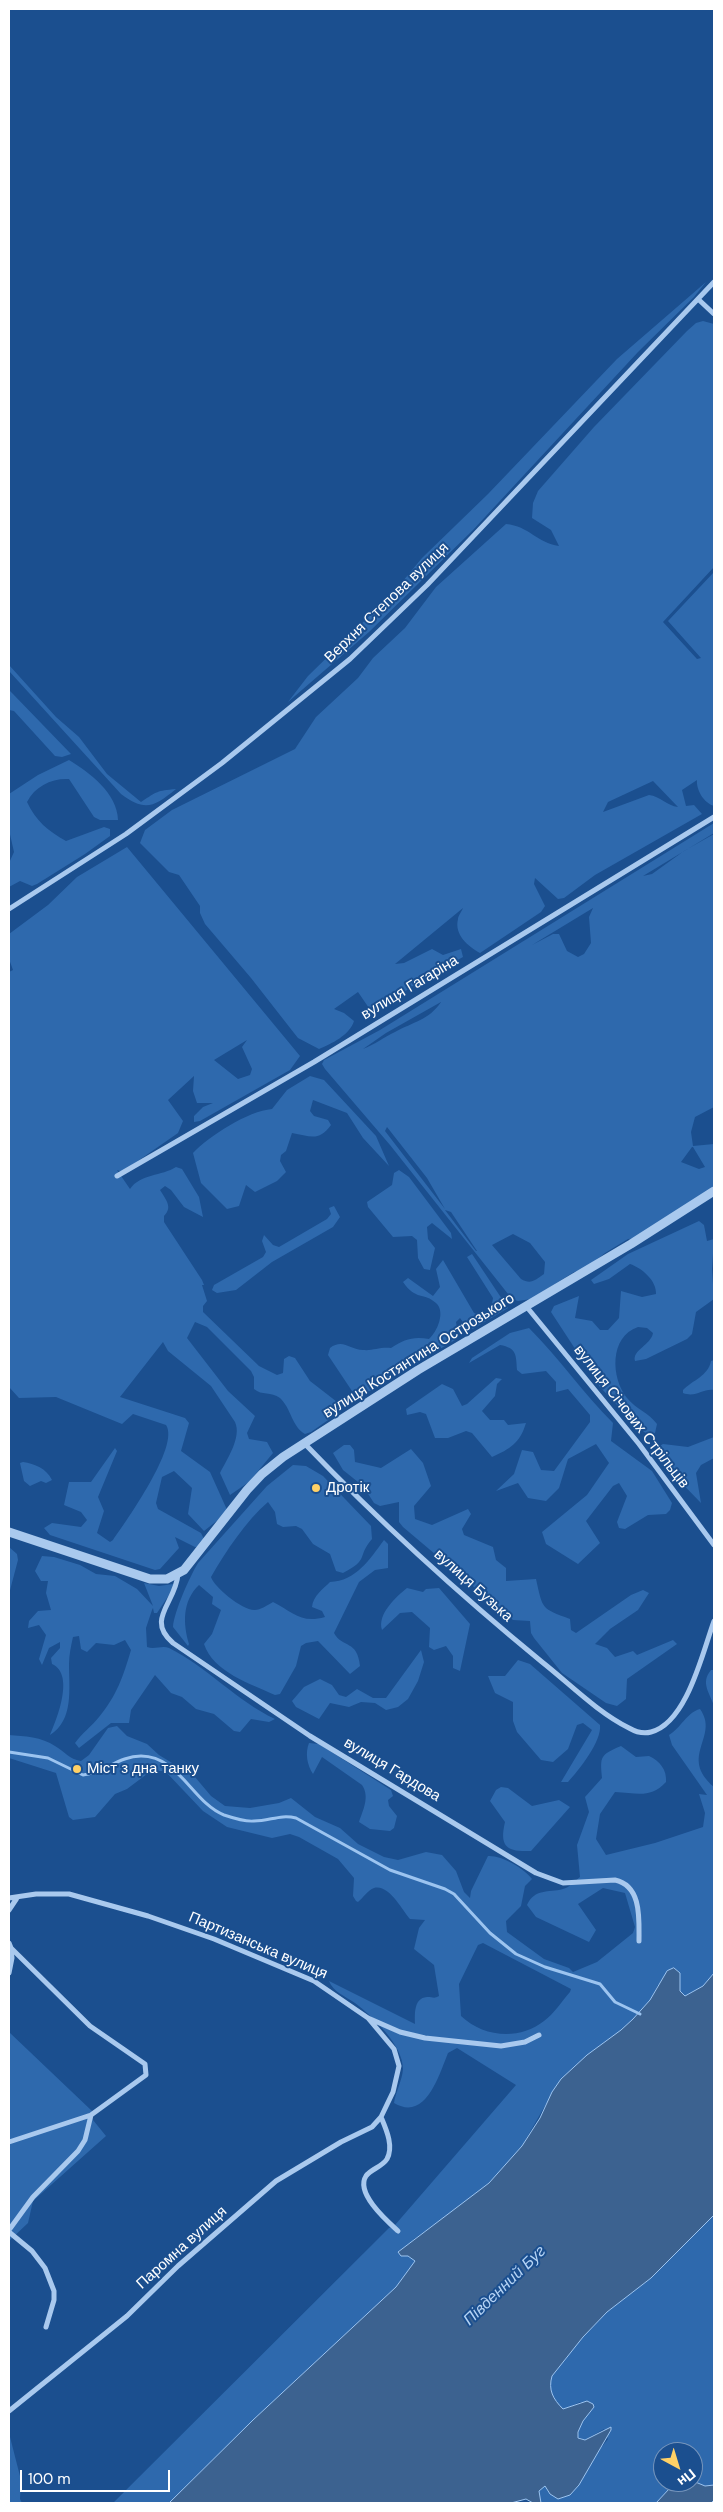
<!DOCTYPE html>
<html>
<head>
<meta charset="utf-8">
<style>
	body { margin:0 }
	#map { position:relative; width:723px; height:2512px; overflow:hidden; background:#1b4f8f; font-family:"DM Sans",sans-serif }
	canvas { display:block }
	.frame { position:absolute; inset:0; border:10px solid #fff; pointer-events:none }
	.north { position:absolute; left:653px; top:2442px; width:50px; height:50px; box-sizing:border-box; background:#1b4f8f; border:1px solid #7695bc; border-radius:50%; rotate:141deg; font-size:14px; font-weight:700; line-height:20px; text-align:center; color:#fff }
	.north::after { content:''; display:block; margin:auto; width:18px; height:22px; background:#ffd166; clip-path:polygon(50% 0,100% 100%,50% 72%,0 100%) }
	.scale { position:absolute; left:20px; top:2470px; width:150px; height:22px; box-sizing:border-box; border:2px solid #fff; border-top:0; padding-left:6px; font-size:15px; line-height:18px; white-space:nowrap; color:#fff; -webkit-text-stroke:4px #1b4f8f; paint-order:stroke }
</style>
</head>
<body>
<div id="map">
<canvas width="723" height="2512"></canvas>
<div class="frame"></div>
<div class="north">Пн</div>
<div class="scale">100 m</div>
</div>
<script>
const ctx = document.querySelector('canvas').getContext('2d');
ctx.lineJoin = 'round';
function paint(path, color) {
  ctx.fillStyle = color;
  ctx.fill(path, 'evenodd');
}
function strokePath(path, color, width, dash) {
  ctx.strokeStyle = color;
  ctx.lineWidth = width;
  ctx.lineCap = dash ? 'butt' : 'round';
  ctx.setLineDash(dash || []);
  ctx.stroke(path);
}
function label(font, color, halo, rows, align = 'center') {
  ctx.font = font + ' "DM Sans",sans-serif';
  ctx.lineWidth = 4;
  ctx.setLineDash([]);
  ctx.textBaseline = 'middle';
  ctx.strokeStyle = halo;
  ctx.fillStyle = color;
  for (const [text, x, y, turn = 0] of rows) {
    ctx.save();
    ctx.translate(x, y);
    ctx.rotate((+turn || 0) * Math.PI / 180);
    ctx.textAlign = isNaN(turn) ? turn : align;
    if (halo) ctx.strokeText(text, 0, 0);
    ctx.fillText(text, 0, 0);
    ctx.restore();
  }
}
const green = new Path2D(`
	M706,282L694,297L638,352L473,530L369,632L288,702L308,676L393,593L422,558L488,494L617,359Z
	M703,321L714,324V567L663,622L697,659L701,658L668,621L714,572V806C704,803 696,790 697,780L682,790L686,806L694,805L702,814L595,875L564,898L558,899L535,878L534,884L545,906L541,912L480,953C468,946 454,935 458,919C458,916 462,911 463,908L395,964L404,963L432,949L443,955L461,949L463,957L423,979L378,1010L371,1011L358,992L334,1009L344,1013L354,1021C350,1035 331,1044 319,1049L298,1038L294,1033L251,978L205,924L200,913V906L179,875L169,872L140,843L145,830L172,810L295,749L316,717L358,678L373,658L405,628L436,587L506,524C529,526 537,543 559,546L551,530L532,518L533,503L538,491L594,427L687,331L696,323ZM653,781L678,807C667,806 660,796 649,795L603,812L608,802Z
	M9,665L56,717L79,737L107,774L141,802C158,791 156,791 176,789C154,807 145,812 121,794L9,671Z
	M9,690L13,694L71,754L62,757L55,756L14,711L9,710Z
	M69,760C90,773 117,793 118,820H100L94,817L69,779C52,778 35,786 27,802C36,821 48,831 66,841L104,827L110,829V836L85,854L37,884L32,886L20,881L9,887V863L14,852L9,830V794L38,775Z
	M714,823V833L643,876L652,874L684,851L714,834V1107L695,1117L691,1132L693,1146L714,1144V1188L646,1237L628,1239L605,1253L584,1270L574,1272L531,1299L518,1301L512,1299L390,1145L325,1069L322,1064L324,1060L380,1030ZM593,908L589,917L591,943L584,954L578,957L567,951L559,934H553L532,945ZM441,1002C429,1020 413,1022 395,1032C384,1037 374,1045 363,1049L386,1033ZM387,1127L427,1178L445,1209L385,1131ZM692,1147H693L705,1167L699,1169L681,1162ZM445,1210L451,1212L477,1251H476ZM513,1234L530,1243L545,1262L544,1274C535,1280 531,1285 521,1279L492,1245Z
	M127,847L300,1056L290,1070L200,1121L194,1122V1116L203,1107L213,1103H197L193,1091L194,1076L168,1100L183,1121L178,1133L122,1172L117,1170L130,1189C140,1174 162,1176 176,1167L182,1169L199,1197L203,1217L184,1207L171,1190L165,1186L160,1190C166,1200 173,1207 164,1216V1222L202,1280L204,1285H202L207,1301L203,1306V1312L259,1366L277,1375L283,1373L284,1359L289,1356L295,1358L310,1381L341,1405V1411L311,1432L305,1434C292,1427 291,1408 280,1398C271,1391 262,1396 254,1389V1377L251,1371L207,1327L195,1322L187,1338L228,1391L255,1416L247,1433L249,1439L267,1442L273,1453L249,1482L230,1495L220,1473C227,1459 242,1437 235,1422L211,1386L168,1351L163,1342L120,1397L185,1418L189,1423L181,1451L210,1472L228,1512L204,1531L188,1514L192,1488L190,1486L174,1471L162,1477L156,1503L158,1509L201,1533L204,1539L199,1547H195L175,1537L179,1548L160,1569L155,1570L50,1535L44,1528L52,1523L81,1527L87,1520L81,1512L64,1505L69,1482H91L115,1448L117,1451L98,1497L104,1511L97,1533L110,1542L113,1540C126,1521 180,1446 166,1425L133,1414L122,1424L56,1397L19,1398L9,1387V972L13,970L9,959V934L48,905L77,877ZM247,1040L242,1047L252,1069L250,1075L238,1079L214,1060Z
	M310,1076L324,1080L376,1136L389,1166L363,1138L347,1113L313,1100L310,1111L314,1116L328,1120L331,1125C319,1142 310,1136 292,1133L286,1151L281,1155L280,1161L286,1172L277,1181L255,1192L246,1185L239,1206L227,1209L201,1183L193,1153C209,1136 248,1111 272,1109L287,1090Z
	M399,1170L409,1177L451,1233L452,1239L432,1223L427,1227L428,1239L435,1248L430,1270L424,1269L418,1258L417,1240L412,1236L393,1237L368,1207L367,1202L392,1185L394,1173Z
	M334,1206L340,1217L333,1227L272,1262L236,1290L217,1293L212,1290L214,1285L263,1257L266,1252L262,1241L264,1235L273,1245L279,1247L327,1219L331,1214L329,1208Z
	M699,1221L704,1225L707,1241L714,1239L712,1269L714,1299L696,1312L692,1334L687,1339L646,1359L635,1361C632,1350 651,1345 653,1333L647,1328L638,1327C609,1337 611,1378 627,1398C636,1409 649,1413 657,1424L655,1433L650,1436L640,1429L600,1387L551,1312L554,1306L579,1296L575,1318L592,1321L600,1330H608L619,1318L621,1291L642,1297L656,1294C657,1281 642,1268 630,1264L609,1279L594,1284L591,1280L628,1254Z
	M472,1254L508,1308L473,1329L467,1328L460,1318L456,1322L458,1334L455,1340L370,1391L358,1394L352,1391L328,1355L330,1348C343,1338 350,1350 363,1350C373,1351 379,1347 391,1348C404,1339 414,1336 429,1339C437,1332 446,1312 436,1303C424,1292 416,1301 403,1282L408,1278L433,1296L440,1287L436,1269L443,1260L474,1313L480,1315L491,1310L493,1298L467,1257Z
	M529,1328C559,1358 583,1393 613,1423L611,1441L652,1471L672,1503L670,1510L666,1514L648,1515L625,1529L619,1528L617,1522L627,1496L619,1483L613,1486L586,1521L600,1543L578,1564L546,1544L542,1532L587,1495L609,1463L596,1444L568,1459L559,1488L546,1501L528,1498L518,1483L496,1491L514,1474L522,1450L533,1452L541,1470L554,1471L590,1422V1415L568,1389L556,1392V1382L546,1371L522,1374L517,1370C516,1355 517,1348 500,1345L469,1363L472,1358L510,1333Z
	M714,1360V1390C703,1388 696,1398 683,1393V1390C693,1380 708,1376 711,1361Z
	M496,1378L502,1379L497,1384L495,1396L482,1411L490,1420H504L508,1425L526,1423C520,1443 510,1449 492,1457L472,1433L466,1431L448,1438H435L426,1414L420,1412L407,1415L406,1409L442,1384L453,1389L462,1406L467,1404Z
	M714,1437V1458L701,1465L696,1473L701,1503L665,1466L656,1448L663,1444L688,1447Z
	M344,1445H350L354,1450L355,1462L381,1468L411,1449L423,1463L431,1486L414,1506L415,1519L432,1525L468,1509L471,1514L462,1529L464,1535L493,1547L496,1560L506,1568V1581L536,1579C543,1610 541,1608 570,1619L571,1630L576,1633L631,1595L643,1590L649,1593L638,1610L610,1629L595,1644L607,1648L615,1657L633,1651L637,1655L673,1640L677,1644L627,1679L626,1699L617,1706L606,1703L562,1673L534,1638L531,1633L530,1621L513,1620L403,1527L399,1522V1502L380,1506L374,1503L363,1486L343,1470L333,1453Z
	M23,1462C35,1464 46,1468 52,1480L46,1483L41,1481L30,1486L24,1481L20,1463Z
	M293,1465L306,1466L323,1476L371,1526L372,1539C356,1558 370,1559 343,1573L336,1571L330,1554L313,1544L302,1529L296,1526L283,1527L277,1524L275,1512L268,1502C246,1521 226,1551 211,1577C214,1587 243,1611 255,1610C260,1610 268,1605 273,1602C293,1612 301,1624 325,1617L322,1611L312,1607C313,1596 323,1589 330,1582C356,1581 370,1559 384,1540L388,1544V1568L375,1570L359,1582L334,1633C343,1649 357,1639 360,1666L350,1674L318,1641L306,1643L301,1646L296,1666L280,1694L275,1695C251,1684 213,1672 204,1644L212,1634L221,1610L212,1604L213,1597L199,1585C182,1601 183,1624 189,1644L188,1646L173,1627C174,1612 190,1576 198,1563L267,1486Z
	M9,1547L17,1554L18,1560L9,1594Z
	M42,1556L54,1557L80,1565L96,1574L115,1576L137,1589L153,1606L144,1583L159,1586L173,1584V1589L157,1613H154L153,1608L152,1610L146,1628L147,1647C155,1650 162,1645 169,1648C207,1667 237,1701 275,1719L269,1722L251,1719L240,1732L234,1731L214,1714L196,1709L182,1697L171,1693L155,1675L131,1710L129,1723H111L79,1748L75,1743C82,1733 92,1726 99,1717C117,1695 123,1677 131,1650L125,1640L114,1645L96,1643L87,1652L81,1649L79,1636L73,1637C71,1646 69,1655 69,1664C69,1689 74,1720 50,1735C57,1719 75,1674 52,1664L51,1658L60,1648V1642L49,1648L42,1665L39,1659L46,1635L39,1625L28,1628L29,1621L38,1611L51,1610L46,1593L48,1581H41L35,1571Z
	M407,1588L423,1592L426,1589L439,1588L470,1624L460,1671L453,1668V1656L446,1646L434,1650L429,1647L430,1628L412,1612L400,1613L382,1630C377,1614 396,1597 407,1588Z
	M421,1650L424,1662L418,1681L408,1699L398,1707L386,1710L375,1703L361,1702L349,1707L330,1703L319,1719L296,1707L292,1701L304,1687L320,1679L332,1685L339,1695L346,1697L357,1689L373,1698H386Z
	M518,1660L530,1664L600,1725C602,1741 579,1770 568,1782H561L592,1730L583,1723L577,1725L568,1749L553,1762L541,1760L517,1732L513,1721V1702L495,1693L488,1676H505Z
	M711,1670H714V1706C710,1693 700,1683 711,1670Z
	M700,1709C720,1737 678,1756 714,1787V1973L703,1986L685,1996L680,1991V1978L658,1985L650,2000L633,2019L546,2104L522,2146L506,2166L477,2194L413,2240L401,2256H408L416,2260L396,2287L253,2420L169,2503H113L389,2228L395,2225L516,2085L457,2048L448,2053C439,2075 426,2122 394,2103C396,2091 402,2081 403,2069C403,2045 373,2017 355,2003C345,1996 333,1992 329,1981L415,2024C415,2016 413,1998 427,1997C433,1997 434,1999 439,1996L434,1965L414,1949L419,1928L425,1920L410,1919C402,1910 389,1884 374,1888C368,1890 363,1898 358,1902L356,1901L353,1896L354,1878L338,1859L299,1837L290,1834L272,1838L227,1827L203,1811L165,1771H151L127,1789L115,1794L95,1817L73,1820L69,1817L56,1773L9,1758V1735C24,1736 42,1737 55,1746C65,1752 69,1759 81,1761L89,1755L108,1728L117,1726L127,1736L147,1744L159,1755L195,1777L211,1796L225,1806L250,1808L279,1803L291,1798L315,1817L340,1828L358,1844L384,1857L398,1860L426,1852L442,1855L456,1871L464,1892L470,1898L471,1891L488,1856C501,1855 524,1868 532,1879L525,1886L521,1906L506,1921L507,1932L544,1959L569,1968L573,1972L597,1962L633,1933L635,1927L625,1893L603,1888L578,1904L596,1930L589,1942L536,1917L527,1905C535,1888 548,1893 563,1889C569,1888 575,1881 580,1877L577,1845L589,1812L585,1797L602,1778C600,1756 600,1755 621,1746L636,1757L649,1756C660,1761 667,1770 666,1782C650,1799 637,1793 615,1792L600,1814L596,1839L606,1855L655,1843L703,1827L705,1813L699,1794L707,1795L672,1745L669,1735C681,1728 686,1713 700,1709ZM483,1943L571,1989L570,1992C562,2001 554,2014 544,2021C519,2041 483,2037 461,2016L459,1984L478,1945Z
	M309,1743L319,1744L391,1790L393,1796L388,1800L389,1806L397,1816L394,1828L390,1831L370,1829L359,1822C363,1810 370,1797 362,1785L322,1757L313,1774C307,1765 305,1753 309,1743Z
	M501,1787L508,1788L532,1806L559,1800L570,1807L531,1851C507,1852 499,1847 505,1822L490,1801L496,1790Z
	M9,2032L92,2111L93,2120L106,2136L33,2201L28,2223L9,2241Z
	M714,2215V2485L705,2486L693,2481V2452H663V2482H681L669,2489L656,2503H541L539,2491L541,2487L545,2486L550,2494L600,2449L608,2439L604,2429L585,2440L578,2437C578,2426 586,2415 594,2407L580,2402L563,2410C553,2399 548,2390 552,2376L583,2337L607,2312L651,2278Z
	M9,2433L21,2480L20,2499L22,2503H9Z`);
const water = new Path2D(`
	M674,1968L680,1973V1991L685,1996L703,1986L714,1973V2215L651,2278L607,2312L583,2337L552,2376C548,2390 553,2399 563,2409L587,2401L593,2404L594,2407L583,2421L578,2432V2438L585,2440L611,2427V2430L579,2485L570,2495L558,2499L550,2494L545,2486L539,2491L541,2503H533L526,2499L511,2503H169L253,2420L396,2287L415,2261L408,2256H401L398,2252L489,2183L522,2146L540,2118L552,2092L561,2079L587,2055L621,2030L633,2019L650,2000L667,1971Z
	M693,2481L705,2486L714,2485V2500L711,2503H656L669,2489L681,2482Z`);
const stream = new Path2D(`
	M9,1752L48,1758L83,1775C104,1773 119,1756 141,1756C179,1756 193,1803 224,1815C233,1818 245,1822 254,1821C270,1821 280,1814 296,1818L390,1870L445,1889L454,1894L490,1933L516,1954L545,1967L600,1984L615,2002L640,2014`);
const minor = new Path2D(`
	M698,299L714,314
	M9,909L126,834L222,763L350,659L427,585L714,282
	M117,1176L314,1062L714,817
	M526,1306L639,1444L714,1545
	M305,1444C379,1521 459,1594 542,1662C570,1684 597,1712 629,1728C636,1732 644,1734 651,1732C687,1723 703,1651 714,1621
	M178,1574C176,1603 145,1619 173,1643L310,1736L536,1873L563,1883L615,1880C642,1886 639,1919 639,1941
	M9,1898L36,1894H69L148,1916L214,1939L314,1981L368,2018L400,2032L425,2038L501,2046L525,2042L539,2035
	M9,1910L17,1898
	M9,1943L11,1948L90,2026L145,2064L146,2075L91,2115L9,2142
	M9,1973L12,1958L11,1949
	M381,2117C386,2129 394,2146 387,2159C382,2167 371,2169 366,2176C355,2193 387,2221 398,2231
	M9,2230L33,2197L78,2151L85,2140L91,2115
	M9,2232L32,2251L45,2268L54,2291V2300L46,2327
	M9,2411L127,2316L178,2266L276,2181L341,2142L372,2127L381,2117L393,2092L399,2066L394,2049L368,2018`);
const tertiary = new Path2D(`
	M9,1532L150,1579H167L184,1570L247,1490L262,1474L283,1457L418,1370L631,1244L714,1191`);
const markers = [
	[316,1488,5,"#ffd166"],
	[77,1769,5,"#ffd166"]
];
const streetNames = [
	["Верхня Степова вулиця",387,603,-44],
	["вулиця Гагаріна",410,988,-31],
	["вулиця Костянтина Острозького",419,1356,-32],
	["вулиця Січових Стрільців",631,1417,52],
	["вулиця Бузька",473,1586,42],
	["вулиця Гардова",392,1770,31],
	["Партизанська вулиця",258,1946,23],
	["Паромна вулиця",182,2248,-42]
];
const poiNames = [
	["Дротік",326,1488],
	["Міст з дна танку",87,1769]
];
const waterNames = [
	["Південний Буг",505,2286,-44]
];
paint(green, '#2e69ad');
paint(water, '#3c6290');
strokePath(water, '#9cc4f0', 1);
strokePath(stream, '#9cc4f0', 3);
strokePath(minor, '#a9c9ee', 5);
strokePath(tertiary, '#a9c9ee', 9);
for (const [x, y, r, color] of markers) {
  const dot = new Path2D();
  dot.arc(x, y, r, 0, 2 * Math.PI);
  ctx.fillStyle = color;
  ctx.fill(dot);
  strokePath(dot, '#1b4f8f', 2);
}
label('15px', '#fff', '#1b4f8f', streetNames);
label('15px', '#fff', '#1b4f8f', poiNames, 'left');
label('italic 16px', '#b5d3f5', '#1b4f8f', waterNames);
</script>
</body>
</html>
